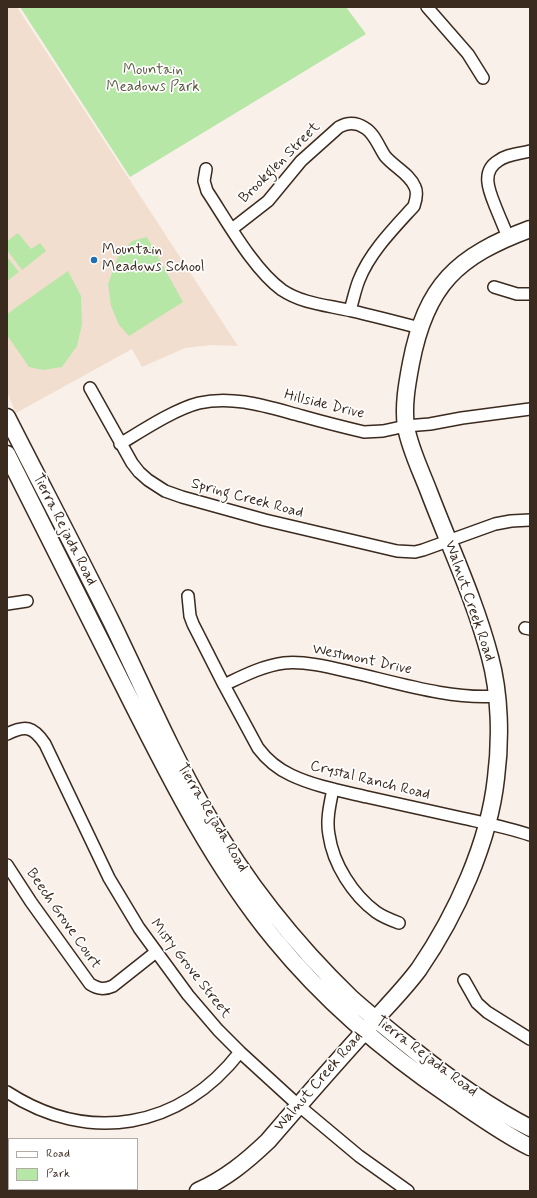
<!DOCTYPE html>
<html>
<head>
<meta charset="utf-8">
<style>
	body { margin:0 }
	#map { position:relative; width:537px; height:1198px; overflow:hidden; background:#f9f0e9; font-family:Mynerve,sans-serif }
	canvas { display:block }
	.frame { position:absolute; inset:0; border:8px solid #3b2a1e; pointer-events:none }
	.legend { position:absolute; left:8px; top:1138px; width:130px; height:52px; box-sizing:border-box; background:#fff; border:1px solid #b1aaa5; margin:0; padding:5px 7px; list-style:none; font-size:12px; color:#3b2a1e }
	.legend li { display:flex; align-items:center; gap:8px; height:20px }
	.legend b { width:20px; border:1px solid #b1aaa5 }
</style>
</head>
<body>
<div id="map">
<canvas width="537" height="1198"></canvas>
<div class="frame"></div>
<ul class="legend">
<li><b style="height:5px;background:#fff"></b>Road</li>
<li><b style="height:11px;background:#b6e7a6"></b>Park</li>
</ul>
</div>
<script>
const ctx = document.querySelector('canvas').getContext('2d');
ctx.lineJoin = 'round';
function paint(path, color) {
  ctx.fillStyle = color;
  ctx.fill(path, 'evenodd');
}
function strokePath(path, color, width, dash) {
  ctx.strokeStyle = color;
  ctx.lineWidth = width;
  ctx.lineCap = dash ? 'butt' : 'round';
  ctx.setLineDash(dash || []);
  ctx.stroke(path);
}
function label(font, color, halo, rows, align = 'center') {
  ctx.font = font + ' Mynerve,sans-serif';
  ctx.lineWidth = 3.5;
  ctx.setLineDash([]);
  ctx.textBaseline = 'middle';
  ctx.strokeStyle = halo;
  ctx.fillStyle = color;
  for (const [text, x, y, turn = 0] of rows) {
    ctx.save();
    ctx.translate(x, y);
    ctx.rotate((+turn || 0) * Math.PI / 180);
    ctx.textAlign = isNaN(turn) ? turn : align;
    if (halo) ctx.strokeText(text, 0, 0);
    ctx.fillText(text, 0, 0);
    ctx.restore();
  }
}
const built = new Path2D(`
	M11,7H17L238,346L212,345L185,348L142,367L132,349L16,413L7,392V9Z`);
const green = new Path2D(`
	M20,7H346L366,34L130,177Z
	M18,233L31,249L40,243L46,251L22,270L7,250V241Z
	M147,237L183,302L129,336L119,325L111,306L108,284L118,257L132,241Z
	M7,257L19,272L7,281Z
	M68,271L81,296L82,324L77,346L62,367L43,370L29,367L7,335V314Z`);
const street = new Path2D(`
	M427,7L468,54L483,78
	M206,169L204,181L207,191C227,221 253,269 282,290C303,304 327,305 352,311C374,316 397,322 420,328
	M232,229L268,201L301,161L339,127C348,122 356,122 365,128C374,133 379,147 385,156C394,167 410,174 415,187C418,193 416,200 414,206C394,228 370,252 359,280C355,290 353,301 350,310
	M508,237C504,227 500,218 496,208C490,193 480,172 498,161C507,154 519,154 530,151
	M494,287L517,294H530
	M90,388L132,463L139,472L148,480L165,491L182,497L265,520L397,551L415,552L423,550L495,524L511,521L530,520
	M120,444C143,430 175,409 199,403C234,395 268,407 302,416C323,422 343,427 364,432L383,431L406,426L430,424L462,418L530,409
	M188,596L190,616L193,624L224,685L258,748C267,760 278,769 291,775C314,786 341,791 367,797C398,804 430,811 462,818C485,823 507,827 530,835
	M7,604L27,601
	M525,628L530,629
	M224,685C243,676 262,666 284,663C305,661 329,667 350,672C395,682 451,700 497,696
	M7,734C25,725 33,726 45,744L109,878L139,928L188,995L218,1030L240,1052L298,1105L359,1156L408,1191
	M333,789C330,804 326,820 329,835C333,864 353,895 376,912C383,917 391,920 399,923
	M7,865L31,902L90,984C98,989 104,990 113,986L156,952
	M464,980L477,1003L487,1012L530,1039
	M7,1092C89,1145 180,1129 240,1052`);
const secondary = new Path2D(`
	M7,417C42,486 78,554 112,623C143,687 171,752 206,813C245,881 295,944 351,998C370,1015 390,1031 410,1047C447,1077 487,1106 530,1128
	M7,454C44,528 82,602 119,677C165,768 210,861 275,940C325,1001 386,1053 451,1097C476,1114 502,1133 530,1147
	M198,1191C225,1179 246,1162 268,1141C299,1105 331,1068 363,1033C381,1012 402,992 419,969C456,915 489,843 496,778C501,739 500,694 490,657C475,600 450,547 429,492C421,471 410,449 406,427C403,406 407,384 411,363C426,285 457,256 530,229`);
const markers = [
	[94,260,4,"#1f6fb2"]
];
const parkNames = [
	["Mountain",153,71],
	["Meadows Park",153,88]
];
const streetNames = [
	["Brookglen Street",280,163,-45],
	["Hillside Drive",324,405,14],
	["Spring Creek Road",247,499,15],
	["Tierra Rejada Road",64,530,63],
	["Walnut Creek Road",469,601,71],
	["Westmont Drive",362,660,12],
	["Crystal Ranch Road",370,781,14],
	["Tierra Rejada Road",212,818,59],
	["Beech Grove Court",63,919,55],
	["Misty Grove Street",190,969,52],
	["Tierra Rejada Road",426,1057,37],
	["Walnut Creek Road",319,1082,-49]
];
const poiNames = [
	["Mountain",102,251],
	["Meadows School",102,268]
];
paint(built, '#f2decf');
paint(green, '#b6e7a6');
strokePath(street, '#3b2a1e', 14);
strokePath(secondary, '#3b2a1e', 19);
strokePath(street, '#fff', 11);
strokePath(secondary, '#fff', 16);
for (const [x, y, r, color] of markers) {
  const dot = new Path2D();
  dot.arc(x, y, r, 0, 2 * Math.PI);
  ctx.fillStyle = color;
  ctx.fill(dot);
  strokePath(dot, '#fff', 1.5);
}
label('15px', '#5a5940', '#fff', parkNames);
label('15px', '#3b2a1e', '#fff', streetNames);
label('15px', '#3b2a1e', '#fff', poiNames, 'left');
</script>
</body>
</html>
